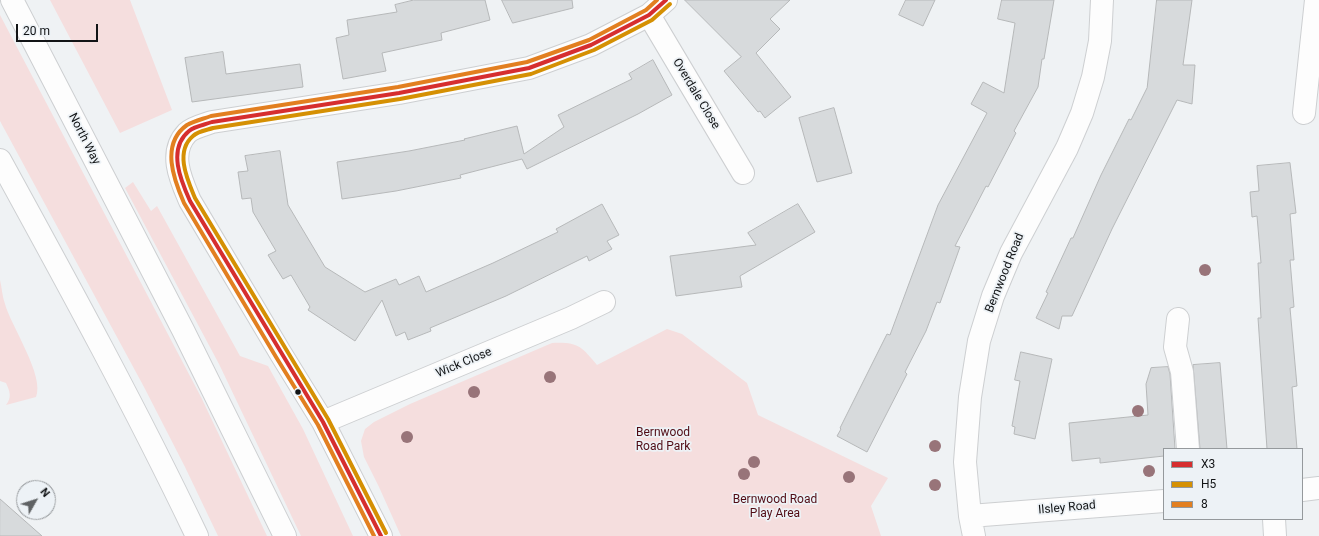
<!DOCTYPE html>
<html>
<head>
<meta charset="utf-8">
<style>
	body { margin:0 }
	#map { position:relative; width:1319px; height:536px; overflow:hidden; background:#eff2f4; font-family:Roboto,sans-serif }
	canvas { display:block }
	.legend { position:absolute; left:1163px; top:448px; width:140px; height:72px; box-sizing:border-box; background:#edf2f6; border:1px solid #95999c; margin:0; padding:5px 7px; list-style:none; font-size:12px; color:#121416 }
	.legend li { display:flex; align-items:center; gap:8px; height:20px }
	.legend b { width:20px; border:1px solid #95999c }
	.north { position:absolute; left:16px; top:480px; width:40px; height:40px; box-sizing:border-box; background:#edf2f6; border:1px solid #95999c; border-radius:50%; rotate:51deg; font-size:11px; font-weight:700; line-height:16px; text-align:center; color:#121416 }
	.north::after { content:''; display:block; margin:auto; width:14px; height:18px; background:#5f6264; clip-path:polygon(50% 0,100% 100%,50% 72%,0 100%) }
	.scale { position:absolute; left:16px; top:24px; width:82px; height:18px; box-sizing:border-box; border:2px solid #121416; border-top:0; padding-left:5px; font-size:12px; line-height:14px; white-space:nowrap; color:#121416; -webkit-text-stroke:3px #edf2f6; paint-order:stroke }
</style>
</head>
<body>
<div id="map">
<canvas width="1319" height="536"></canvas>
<ul class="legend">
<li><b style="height:5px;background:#d62e2f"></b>X3</li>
<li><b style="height:5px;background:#d59003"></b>H5</li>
<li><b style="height:5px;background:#e27f20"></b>8</li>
</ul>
<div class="north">N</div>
<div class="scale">20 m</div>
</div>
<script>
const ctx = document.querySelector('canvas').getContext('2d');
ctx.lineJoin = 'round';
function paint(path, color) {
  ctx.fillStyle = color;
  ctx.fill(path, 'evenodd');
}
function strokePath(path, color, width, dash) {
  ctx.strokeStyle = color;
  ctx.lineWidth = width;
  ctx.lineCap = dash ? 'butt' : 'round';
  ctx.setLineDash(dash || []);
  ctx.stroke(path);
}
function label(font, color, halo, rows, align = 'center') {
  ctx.font = font + ' Roboto,sans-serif';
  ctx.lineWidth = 3.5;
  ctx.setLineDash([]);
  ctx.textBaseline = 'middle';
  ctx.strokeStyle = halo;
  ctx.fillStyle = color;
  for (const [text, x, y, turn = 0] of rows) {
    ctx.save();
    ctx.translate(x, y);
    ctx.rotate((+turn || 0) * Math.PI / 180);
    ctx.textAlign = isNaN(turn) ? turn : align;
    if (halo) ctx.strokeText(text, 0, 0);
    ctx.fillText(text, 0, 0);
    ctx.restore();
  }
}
const green = new Path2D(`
	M50,0H130L172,110L120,133Z
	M0,15L201,397L267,536H218L185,467L144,387L0,121Z
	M133,182L151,211L157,206L240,356L268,366L303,429L353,536H301L219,364L125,188Z
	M0,280C2,288 2,296 5,304C11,326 45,376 36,397L6,405C12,397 10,392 6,383L0,381Z
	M667,329L682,334L747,383L758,415L888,478L871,506L881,536H401L379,487L364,457L361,441L365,429L374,422L410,404L552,343C578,342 581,346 597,365Z`);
const building = new Path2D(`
	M414,0H485L490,20L441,33L442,40L382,53L386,71L343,79L336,38L349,35L347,20L397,12L395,5Z
	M502,0H572L573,8L513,23Z
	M685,0H790L770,19L780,29L756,53L791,97L765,118L760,111L758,112L724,71L741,57Z
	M906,0H935L923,26L899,15Z
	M1002,0H1054L1044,59H1042L1038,87L1014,131L1016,133L988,187L986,186L955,246L960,247L940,303L937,302L926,331L905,372L907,374L867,452L837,436L841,429L840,428L887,334L890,335L938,205L987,113L971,104L983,82L1004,93L1015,23L998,19Z
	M1157,0H1192L1183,65H1195L1192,104L1177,100L1112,229L1072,316H1062L1059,329L1036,318L1048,293L1046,292L1071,238H1073L1101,175L1129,119L1131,120L1147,88Z
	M223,52L226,74L300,64L303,87L192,102L185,58Z
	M653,60L672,95L638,114L527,169L522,159L460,175L461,178L396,191L342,199L337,162L409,151L465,140L464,139L517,126L524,154L564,127L558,115L632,79L629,74Z
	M834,108L852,173L817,182L799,118Z
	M280,151L288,205L325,267L365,292L396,279L399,285L419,276L426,292L493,263L558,232L556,229L602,204L619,235L607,241L612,249L589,261L587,256L506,296L430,328L431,331L408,340L405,332L396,336L382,300L355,341L308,310L310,307L291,275L283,279L268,255L276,251L253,212L251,198L242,199L238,172L248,171L245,156Z
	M1290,163L1296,213L1290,214L1294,260H1290L1294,307L1290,308L1297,386L1292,387L1297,449H1267L1258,318H1261L1258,263H1261L1257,216L1252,217L1250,192L1259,191L1257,166Z
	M798,204L815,232L740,276L742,287L676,296L670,256L756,245L748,233Z
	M1021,352L1052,359L1035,439L1014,434L1015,427L1012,426L1020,381L1015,380Z
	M1220,363L1227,449H1200L1193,365Z
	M1168,367L1170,374L1175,449H1164V456L1100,463V458L1072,461L1069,423L1148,415L1146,384L1151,368Z
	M0,499L42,536H0Z`);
const minor = new Path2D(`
	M649,15L743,173
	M1304,113L1316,0
	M1178,319L1175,347L1182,372L1188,449
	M323,422L571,318L604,302
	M1302,490L1319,488
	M970,516L1164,501
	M1274,519L1275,536
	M381,536L323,422L281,354L190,201C181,180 168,153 187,133C193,127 204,125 212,122L399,93L529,68L591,45L649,15L666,0
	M974,536L970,516L965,462L970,397L979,341L993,296L1011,253L1067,148L1082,113L1093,77L1100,41L1102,0`);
const highway = new Path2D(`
	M12,0L183,330L285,536
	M0,160C68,284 136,408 197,536`);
const bus1 = new Path2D(`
	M381,536L323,422L190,201C181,181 167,149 189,131C195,126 204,125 212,122L399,93L529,68L591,45L649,15L666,0`);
const bus2 = new Path2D(`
	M386,533L328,419L195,198C188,181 174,152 193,136C198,131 207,130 213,128L400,99L531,74L594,50L652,20L670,4`);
const bus3 = new Path2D(`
	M374,536L318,425L276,357L184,203C174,180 160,144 187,125C194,121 203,119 211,116L398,87L527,62L589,40L646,10L657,0`);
const trees = [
	[1205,270],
	[550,377],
	[474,392],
	[1138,411],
	[407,437],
	[935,446],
	[754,462],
	[1149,471],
	[744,474],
	[849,477],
	[935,485]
];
const markers = [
	[298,392,3.5,"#121416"]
];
const streetNames = [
	["Overdale Close",696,94,59],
	["North Way",84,139,63],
	["Bernwood Road",1005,273,-68],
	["Wick Close",464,363,-23],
	["Ilsley Road",1067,508,-5]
];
const parkNames = [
	["Bernwood",663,433],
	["Road Park",663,447],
	["Bernwood Road",775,500],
	["Play Area",775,514]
];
paint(green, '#f5dede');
paint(building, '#d7dadc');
strokePath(building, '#b6b8b9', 1);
strokePath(minor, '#cdcfd1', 24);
strokePath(highway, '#cdcfd1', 24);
strokePath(minor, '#fdfdfd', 22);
strokePath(highway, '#fdfdfd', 22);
strokePath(bus1, '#d62e2f', 4);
strokePath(bus2, '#d59003', 4);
strokePath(bus3, '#e27f20', 4);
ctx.fillStyle = '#987479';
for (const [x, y] of trees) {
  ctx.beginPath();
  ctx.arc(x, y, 6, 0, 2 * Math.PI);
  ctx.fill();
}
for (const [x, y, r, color] of markers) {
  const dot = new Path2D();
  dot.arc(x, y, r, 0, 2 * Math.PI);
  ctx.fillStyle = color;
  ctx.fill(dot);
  strokePath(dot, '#edf2f6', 1.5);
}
label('12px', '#121416', '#edf2f6', streetNames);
label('12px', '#510c15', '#edf2f6', parkNames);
</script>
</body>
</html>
